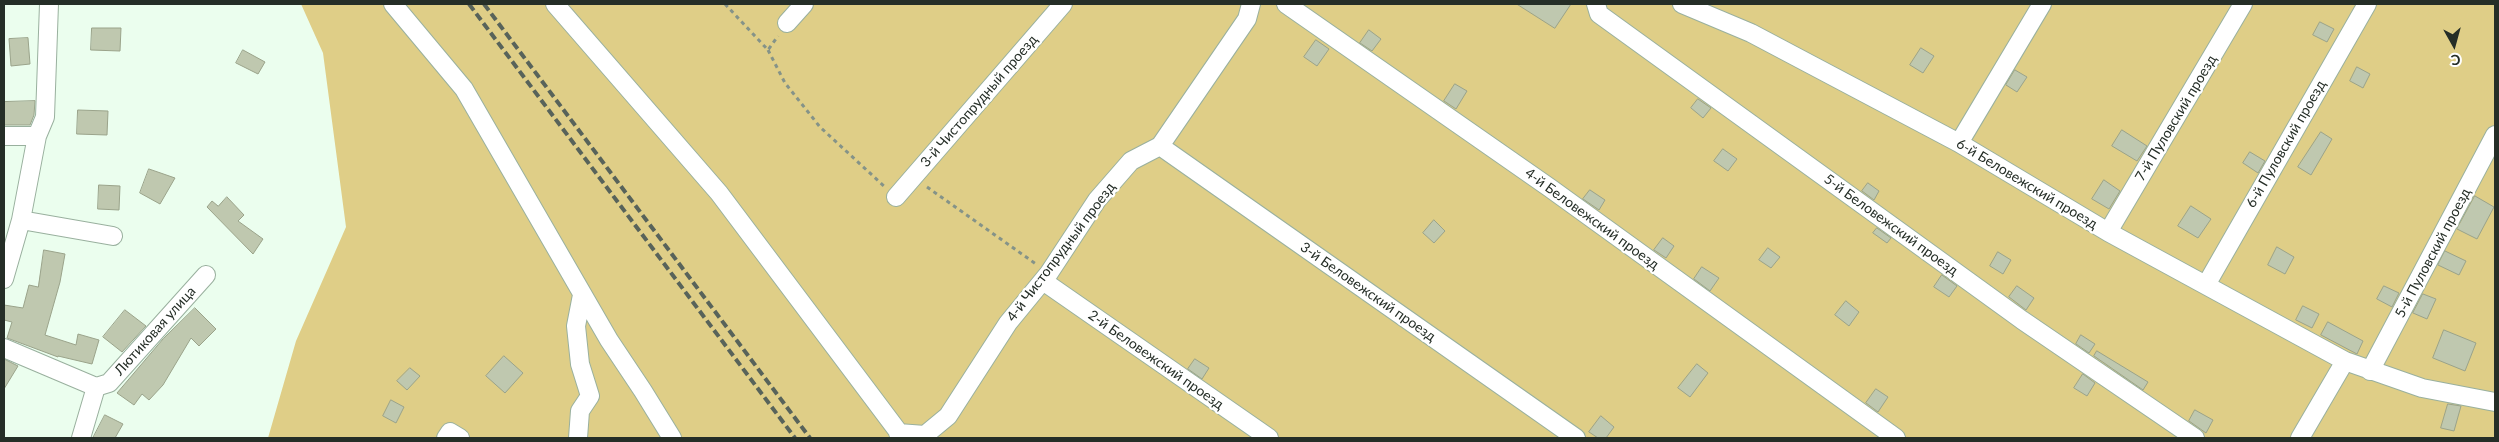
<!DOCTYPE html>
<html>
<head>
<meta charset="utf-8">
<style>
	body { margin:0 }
	#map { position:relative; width:2499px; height:442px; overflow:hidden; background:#ebfeee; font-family:Lato,sans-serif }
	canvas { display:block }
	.frame { position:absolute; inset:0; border:5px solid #252e27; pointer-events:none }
	.north { position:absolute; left:2429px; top:20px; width:50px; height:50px; -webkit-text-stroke:4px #fff; paint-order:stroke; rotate:173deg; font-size:14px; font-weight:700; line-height:20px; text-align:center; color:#252e27 }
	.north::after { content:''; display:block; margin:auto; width:18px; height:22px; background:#252e27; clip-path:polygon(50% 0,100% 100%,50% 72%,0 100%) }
</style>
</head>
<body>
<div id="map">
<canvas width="2499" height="442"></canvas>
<div class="frame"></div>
<div class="north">С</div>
</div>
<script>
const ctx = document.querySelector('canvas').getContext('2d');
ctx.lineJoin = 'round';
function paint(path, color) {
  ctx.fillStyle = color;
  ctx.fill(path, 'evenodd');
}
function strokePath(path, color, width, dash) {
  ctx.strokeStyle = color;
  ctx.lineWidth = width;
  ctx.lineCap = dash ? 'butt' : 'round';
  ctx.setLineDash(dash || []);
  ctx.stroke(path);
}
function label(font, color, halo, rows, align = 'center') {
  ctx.font = font + ' Lato,sans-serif';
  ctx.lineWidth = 4.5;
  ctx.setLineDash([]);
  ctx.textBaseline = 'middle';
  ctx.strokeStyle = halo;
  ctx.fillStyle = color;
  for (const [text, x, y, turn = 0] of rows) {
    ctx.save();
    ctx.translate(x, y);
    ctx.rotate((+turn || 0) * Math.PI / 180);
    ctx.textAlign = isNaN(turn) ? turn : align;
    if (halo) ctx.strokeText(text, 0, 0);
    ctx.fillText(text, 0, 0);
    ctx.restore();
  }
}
const green = new Path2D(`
	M301,4H2495V438H268L296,341L346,227L323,53Z`);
const building = new Path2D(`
	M1517,4H1571L1555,28Z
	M2320,22L2334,29L2327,42L2313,35Z
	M92,28H121L120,51L91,50Z
	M1369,30L1381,39L1372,51L1360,43Z
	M28,38L30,64L11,66L9,39Z
	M1316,40L1329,49L1317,66L1304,57Z
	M1921,48L1934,56L1923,73L1910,65Z
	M243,50L265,62L258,74L236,63Z
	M2357,67L2370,74L2363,88L2350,81Z
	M2015,70L2027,77L2017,92L2006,85Z
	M1455,84L1467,91L1456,109L1444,101Z
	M1698,99L1711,108L1703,118L1691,108Z
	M35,101L34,115L30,125H4V102Z
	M78,110L108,111L107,135L77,134Z
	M2122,130L2147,146L2137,161L2112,146Z
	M2321,132L2332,139L2311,175L2298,167Z
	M1723,149L1737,159L1728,171L1714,161Z
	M2250,152L2265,161L2258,173L2243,163Z
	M149,169L175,178L160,204L140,193Z
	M2104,180L2120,191L2109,209L2092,199Z
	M1868,183L1879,191L1874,200L1862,191Z
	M99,185L120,186L119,210L98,209Z
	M1590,190L1605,200L1599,210L1583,199Z
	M2475,196L2494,207L2477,239L2457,229Z
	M227,197L244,215L238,221L263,239L253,254L207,207L212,201L218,206Z
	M2191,206L2211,219L2198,238L2178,226Z
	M1434,220L1445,231L1434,243L1423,233Z
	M1877,228L1891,238L1887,243L1873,233Z
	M1663,238L1674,246L1666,258L1654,250Z
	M2277,247L2294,257L2285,274L2268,265Z
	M1768,248L1780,257L1771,268L1759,260Z
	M44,250L65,254L60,282L45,335L76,345L78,334L99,340L92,364L58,356V357L7,338L12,322L4,320V305L23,308L29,285L38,287Z
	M2445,251L2466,261L2459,275L2438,265Z
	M1998,252L2011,260L2003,274L1990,266Z
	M1702,267L1719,278L1710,291L1694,279Z
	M1942,275L1957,286L1949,297L1934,287Z
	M2017,286L2034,298L2026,310L2009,297Z
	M2384,286L2399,293L2392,307L2377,299Z
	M2423,294L2436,299L2427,319L2413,313Z
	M1846,301L1859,312L1849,326L1835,315Z
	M2303,306L2319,314L2312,328L2296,320Z
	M195,308L216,329L199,346L191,338L163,385L149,400L142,394L134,405L117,393L163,339Z
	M125,310L146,326L122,352L103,337Z
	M2328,322L2363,341L2357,354L2321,335Z
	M2444,330L2476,343L2465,371L2433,358Z
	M2081,335L2095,344L2089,353L2076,344Z
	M2097,351L2148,382L2143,390L2094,356Z
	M504,356L523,373L505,393L486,376Z
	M4,359L18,366L4,389Z
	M1195,359L1209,368L1202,379L1188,369Z
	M1697,364L1708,373L1690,397L1678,388Z
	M410,368L420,376L407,390L397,381Z
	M2083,374L2095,383L2087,396L2074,388Z
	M1876,389L1888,397L1878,412L1866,403Z
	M391,400L404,407L396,423L383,416Z
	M2448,404L2461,406L2454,431L2441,428Z
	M2195,410L2213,420L2206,433L2189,421Z
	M105,415L123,424L115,438H93Z
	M1601,416L1614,427L1606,438H1598L1589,432Z`);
const path = new Path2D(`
	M725,4L768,50L778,36
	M768,50L785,83L820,127L885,187
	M927,187L1036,264`);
const minor = new Path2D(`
	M393,4L464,89L609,340L643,391L672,438
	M555,4L719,193L903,438
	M1286,4L1550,188L1896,438
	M1596,4L1599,14L2022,320L2195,438
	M1682,4L1751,33L1959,143L2108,232L2345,361L2422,388L2495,402
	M787,23L804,4
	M4,136H37
	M1959,143L2042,4
	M1160,146L1576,438
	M896,197L1063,4
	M21,220L113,236
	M2108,232L2243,4
	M4,279L21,220L37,136L45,117L49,4
	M1043,281L1269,438
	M2206,285L2367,4
	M4,348L96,387
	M2370,371L2495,135
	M898,433L925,435L948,416L1008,323L1049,273L1097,200L1131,161L1160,146L1247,19L1251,4
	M81,438L96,387L109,383L206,275
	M446,438L450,432L460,438
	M578,438L580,411L590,396L580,364L576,326L582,295
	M2300,438L2345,361`);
const rail = new Path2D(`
	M469,4L795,438
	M484,4L810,438`);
const streetNames = [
	["3-й Чистопрудный проезд",979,101,-49],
	["7-й Пуловский проезд",2176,118,-59],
	["6-й Пуловский проезд",2286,144,-60],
	["6-й Беловежский проезд",2027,184,31],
	["4-й Беловежский проезд",1592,219,36],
	["5-й Беловежский проезд",1891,225,36],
	["4-й Чистопрудный проезд",1061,252,-53],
	["5-й Пуловский проезд",2433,253,-62],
	["3-й Беловежский проезд",1368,292,35],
	["Лютиковая улица",155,331,-48],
	["2-й Беловежский проезд",1156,360,35]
];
paint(green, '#dfce87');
paint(building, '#bfc8af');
strokePath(building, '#9aa38a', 1);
strokePath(minor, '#99b09e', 20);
strokePath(path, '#859388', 3, [4, 4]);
strokePath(minor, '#fff', 18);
strokePath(rail, '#58635a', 4, [8, 4]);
label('14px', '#252e27', '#fff', streetNames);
</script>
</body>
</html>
